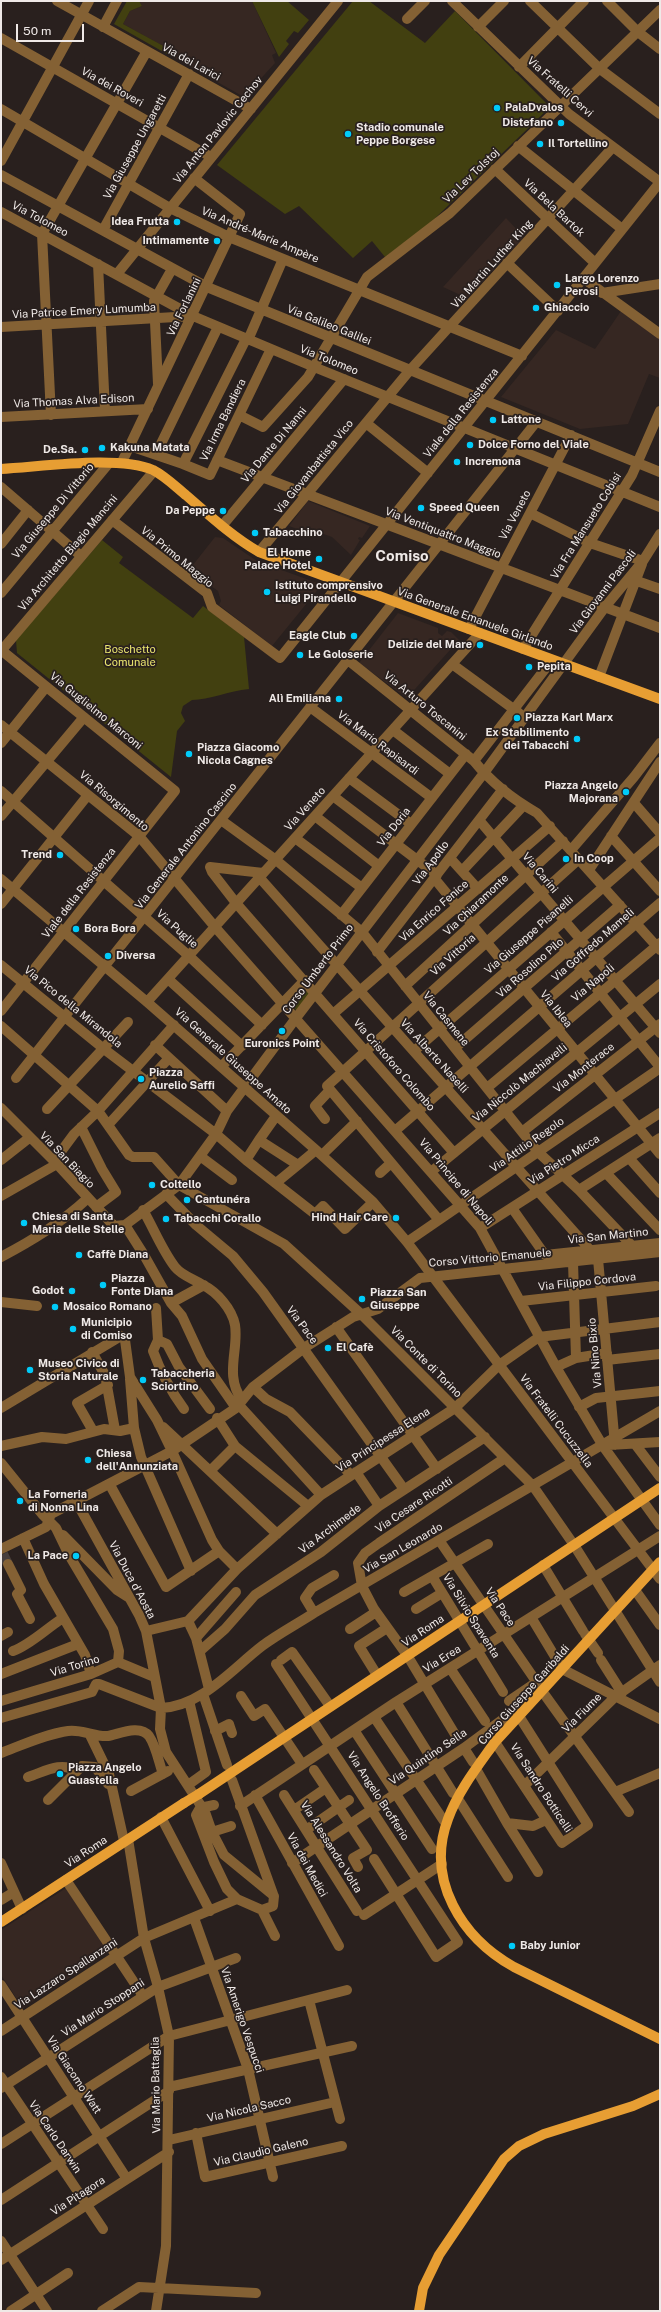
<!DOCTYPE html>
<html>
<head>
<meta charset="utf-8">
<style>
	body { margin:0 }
	#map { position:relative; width:661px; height:2312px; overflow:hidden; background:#29201e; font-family:"Public Sans",sans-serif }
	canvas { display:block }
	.frame { position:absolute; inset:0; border:2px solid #efe9e7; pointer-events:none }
	.scale { position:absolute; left:16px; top:24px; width:68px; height:18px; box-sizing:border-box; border:2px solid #efe9e7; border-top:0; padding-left:5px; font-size:12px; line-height:14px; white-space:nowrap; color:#efe9e7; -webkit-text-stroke:3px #29201e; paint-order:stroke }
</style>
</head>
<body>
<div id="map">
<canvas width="661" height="2312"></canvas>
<div class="frame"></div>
<div class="scale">50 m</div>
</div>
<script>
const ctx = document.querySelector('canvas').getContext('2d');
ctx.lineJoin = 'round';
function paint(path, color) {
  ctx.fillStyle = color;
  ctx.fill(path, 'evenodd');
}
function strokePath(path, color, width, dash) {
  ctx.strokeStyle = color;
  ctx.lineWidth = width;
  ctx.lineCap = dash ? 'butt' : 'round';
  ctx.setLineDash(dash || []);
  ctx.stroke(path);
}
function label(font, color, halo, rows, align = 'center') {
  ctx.font = font + ' "Public Sans",sans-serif';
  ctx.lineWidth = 3.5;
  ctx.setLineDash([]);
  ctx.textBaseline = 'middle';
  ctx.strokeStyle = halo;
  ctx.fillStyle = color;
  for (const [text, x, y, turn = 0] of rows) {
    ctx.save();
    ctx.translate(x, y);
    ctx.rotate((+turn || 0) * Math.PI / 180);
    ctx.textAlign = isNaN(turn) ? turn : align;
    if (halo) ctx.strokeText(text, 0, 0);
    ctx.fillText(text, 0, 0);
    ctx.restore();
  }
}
const built = new Path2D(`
	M139,1H252L276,53L272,55L275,63L244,97L171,56L174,52L123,24L130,11L142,6Z
	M506,218L524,237L467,298L443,287Z
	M621,311L660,339V378L649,374L628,424L580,429L501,397L556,330L595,349Z
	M308,501L370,526L362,538L359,537L358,539L360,540L351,555L332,537L315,531L311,534L289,526Z
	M215,537L223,538L257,561L320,584V587L272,646L219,605L221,601L218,591L189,570Z
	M398,613L438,628V633L442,636L447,631L451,632L459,640L407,698L359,663Z
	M66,1888L109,1952L23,2008L1,1975V1930Z`);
const green = new Path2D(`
	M127,1H139L142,6L130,11L123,24L169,49L167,54L114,24Z
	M252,1H287L309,20L298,33L294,31L286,41L289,44L279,57Z
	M353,1H369L425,43L455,11L550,107L427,226L385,257L372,241L353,258L299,206L285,214L217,165Z
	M102,540L123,557L119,563L193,618L203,606L244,637L249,689C229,691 209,700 192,700L183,706L181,713L185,721L177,731L171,777L17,653L16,640Z
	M304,986L310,994L297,1011L288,1002Z`);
const minorTunnel = new Path2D(`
	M3,1554L8,1564`);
const minor = new Path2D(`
	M57,1L251,109
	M452,1L569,114L660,182
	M530,1L600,69L660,114
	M607,1L638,32L660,49
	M407,19L425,1
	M103,27L117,1
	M478,27L504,1
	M1,38L211,157
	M519,67L584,1
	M1,109L170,208L229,237L522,356
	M518,146L622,229
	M1,161L89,1
	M495,169L595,263
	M1,175L207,287L660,472
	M1,212L193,316L314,367L660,507
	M103,230L189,74
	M507,263L558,311
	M98,264L105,411
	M117,274L338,1
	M583,278L660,334
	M602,293L660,284
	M1,327L193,316
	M248,340L283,259
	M158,384L154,301L172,269
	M51,415L42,234L147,51
	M239,415L263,427L308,377L367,277L450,213L660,10
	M1,417L148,409
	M366,423L428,473
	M130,446L183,464L246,339
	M156,454L218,327
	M217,460L660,628
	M122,462L240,214L194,178
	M183,464L210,475L271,349
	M1,487L81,556
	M530,513L590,543L643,561
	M112,520L207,593L212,607L280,658L660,182
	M222,526L344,379
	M1,544L28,510
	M259,552L410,370L613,147
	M637,581L660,589
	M1,593L109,463
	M469,629L571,435
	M523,649L632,475L660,411
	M1,650L175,791L1,1011
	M1,651L154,471
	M348,660L474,761C491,782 514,800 537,813L660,950
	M452,664L519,713
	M599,677L642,564
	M310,707L432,798
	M1,725L139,836L215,927L480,1228L556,1367L603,1446L660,1525
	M393,730L450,774
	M1,743L46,687
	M474,761L552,660
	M349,778L411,824
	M1,791L189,956L262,1025
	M333,796L437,875
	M634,803L660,833
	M1,816L84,717
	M315,816L379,866
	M221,820L276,860L362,932L538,1152L579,1190L636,1250
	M479,820L660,1033
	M611,836L660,891
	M295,838L362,888
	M571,850L634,777L660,743
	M450,858L478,889
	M589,870L660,762
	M462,871L523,806
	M263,873L210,867L212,872L236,903L454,1153
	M259,877L591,1251
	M434,878L660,1154
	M1,879L147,1002L316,1150L373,1202L407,1242L660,1579
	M1,904L88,795
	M341,915L466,754
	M551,932L660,1067
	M377,952L503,789
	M1,965L104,1049L216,1134L246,1160L315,1214L323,1206L345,1229L373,1202
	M168,979L242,1046
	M405,986L563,841
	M147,1002L480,633
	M333,1014L550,826
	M1,1026L98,1111L129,1155L133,1157H154L179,1185L284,1244L361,1314L533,1486L574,1545L660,1682
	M155,1045L227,1111
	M455,1048L620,905
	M414,1051L660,838
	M221,1067L305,980
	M16,1078L537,421
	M487,1088L660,943
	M1,1108L57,1164L114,1226L125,1225L179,1185L216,1134L227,1111L296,1018L484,773L605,607L643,561L660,534
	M47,1109L128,1022
	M276,1116L259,1140L298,1165L316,1150
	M325,1119L315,1106L330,1090
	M108,1125L169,1058
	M81,1127L102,1169L116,1192L96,1207
	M396,1130L660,903
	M522,1132L660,1024
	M322,1155L357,1121
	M200,1156L232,1180
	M629,1158L660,1193
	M1,1160L29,1138
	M246,1160L259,1140
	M54,1161L74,1134L98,1111L174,1025
	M432,1171L660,984
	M380,1173L391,1163
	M606,1173L660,1230
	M276,1183L298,1165
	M579,1190L660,1138
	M166,1194L196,1225L233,1256L263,1292L401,1485
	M1,1196L57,1164
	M512,1208L545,1255L660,1243
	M143,1210C154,1229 162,1250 175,1267C182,1276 194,1279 203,1285C217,1292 232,1309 235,1325C239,1350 224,1375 242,1400
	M439,1220L327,1086L579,859
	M125,1225L144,1255L171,1303L182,1316L202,1359L236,1408
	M480,1228L660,1113
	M407,1242L660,1068
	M1,1257C33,1240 61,1223 88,1198
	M598,1259L615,1445
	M573,1262L576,1358
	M521,1301L656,1286
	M1,1302L37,1306
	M171,1303L204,1285
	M156,1308L158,1340L167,1344L179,1367L210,1409
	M336,1327L437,1469
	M158,1340L153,1351C161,1373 170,1390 184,1409
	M92,1352L105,1375L115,1430
	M607,1360L660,1354
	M556,1367L576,1358L607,1353
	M130,1379L134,1428L141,1457L191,1571
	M253,1387L266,1399L290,1412L351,1475
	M239,1405L321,1495
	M579,1407L596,1398L660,1391
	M1,1408L121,1336L125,1340L130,1377L157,1420L172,1451L212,1540L219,1551L237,1569
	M217,1418L235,1446L308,1506
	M163,1427L277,1534
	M93,1431L77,1403L108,1385
	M635,1444L660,1477
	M609,1445L660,1442
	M1,1446L42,1437L66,1439L104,1429L120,1431L134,1428
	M1,1463L43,1515L56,1528L69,1555L113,1629L119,1651L118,1662
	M211,1470L235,1446
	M356,1472L377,1503
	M110,1485L166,1587L219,1551
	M76,1501L139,1615L146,1631L161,1708L160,1729L166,1752L205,1812L212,1832L224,1855L274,1896L273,1906L262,1910
	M63,1535L117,1590L128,1597
	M23,1538L44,1584L85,1655L91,1674
	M439,1540L540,1687
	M488,1544L432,1576L503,1692
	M1,1549L46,1527L51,1514L172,1451L236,1408L253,1387L304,1348L353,1317L378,1309L420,1278L660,1252
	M8,1564L21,1590L17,1594L30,1619
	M543,1565L583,1631
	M635,1590L660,1625
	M404,1592L432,1576
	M416,1609L442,1593
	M314,1613L305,1598L312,1588L334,1575
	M531,1617L560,1665
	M188,1621L196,1638L209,1689
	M350,1629L376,1612
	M146,1631L188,1621L237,1569L321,1495L455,1408L499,1365L539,1337L660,1322
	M585,1634L598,1653
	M1,1636L8,1632
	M196,1638L236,1592
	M13,1651C30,1645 47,1628 63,1618
	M200,1651L225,1629L255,1595L321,1552L379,1506L485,1437
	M281,1660L292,1652L330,1706
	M601,1660L622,1693
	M276,1664L458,1942L436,1957L374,1859
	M450,1668L485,1721
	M562,1669L660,1719
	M1,1674L78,1644
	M377,1675L359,1646L387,1628
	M542,1691L629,1812
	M203,1694L227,1765
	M241,1696L254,1716L265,1709L302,1764
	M1,1701L91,1674L118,1662L154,1677
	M509,1701L537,1682
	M396,1702L453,1793
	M374,1717L444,1821
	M1,1718L92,1692L96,1684H99L161,1708C202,1706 232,1669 262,1646C278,1634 297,1624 314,1613L660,1411
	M354,1730L432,1849
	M215,1731L229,1724L232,1733
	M90,1735L109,1774L124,1841
	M456,1736L407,1655L374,1609L362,1586L358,1563L365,1553L379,1543L505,1458
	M464,1748L473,1762
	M1,1753C22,1745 46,1734 68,1731C82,1729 94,1737 108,1736C119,1734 140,1724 149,1736C156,1746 159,1763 163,1774
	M476,1769L507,1823L538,1872
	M314,1770L367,1850L353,1858L358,1867
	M28,1777C44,1772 61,1761 76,1771
	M232,1780L273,1894
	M188,1785L206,1772L190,1705
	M525,1785L615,1697L660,1665
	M131,1791L168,1771
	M615,1792L660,1773
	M255,1795L339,1946
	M284,1795L357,1911
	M458,1799L508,1877
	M48,1800L82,1766L95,1767L108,1784
	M240,1806L396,1702L660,1536
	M200,1808L196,1815L214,1862L227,1889L237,1899L262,1910L275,1936
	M200,1808L214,1805
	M294,1810L326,1788
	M161,1817L210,1911
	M507,1823L533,1826L546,1820
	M306,1830L349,1800
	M212,1832L231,1826
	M128,1839L144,1938L158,1987L169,2036L166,2246L156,2311
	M1,1863L22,1909
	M292,1863L464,1748L510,1714L517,1713L588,1825L562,1843L495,1742
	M66,1880L143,1996
	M1,1900L14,1892
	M364,1915L442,1864
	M194,1918L248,2069L273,2177
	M1,1985L127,2179
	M309,2000L340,2119
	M1,2031L144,1938L237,1899
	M1,2077L103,2229
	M169,2087L352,2046
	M1,2088L158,1987L236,1958
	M196,2133L205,2177L342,2146
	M169,2140L335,2102
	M1,2144L169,2036L347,1990
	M1,2200L169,2091
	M1,2241L47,2311
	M1,2260L169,2152
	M11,2311L68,2273
	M102,2311L139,2287L256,2293`);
const major = new Path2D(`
	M1,469C41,467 118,455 153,470C165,476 176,487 187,496C210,516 233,537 259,552L660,699
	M660,1562L495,1742C478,1766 458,1791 448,1819C425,1880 462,1938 514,1967L660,2039
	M199,1794L660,1488
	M1,1922L184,1803
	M419,2311L423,2288L439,2255L504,2159L519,2146L544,2134L633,2106L660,2094`);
const majorBridge = new Path2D(`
	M184,1803L199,1794`);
const markers = [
	[497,108,4,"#00cbf9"],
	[561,123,4,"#00cbf9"],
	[348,134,4,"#00cbf9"],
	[540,144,4,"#00cbf9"],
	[177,222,4,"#00cbf9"],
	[217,241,4,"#00cbf9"],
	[557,285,4,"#00cbf9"],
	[536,308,4,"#00cbf9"],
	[493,420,4,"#00cbf9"],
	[470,445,4,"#00cbf9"],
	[102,448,4,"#00cbf9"],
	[85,450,4,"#00cbf9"],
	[457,462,4,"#00cbf9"],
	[421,508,4,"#00cbf9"],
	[223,511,4,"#00cbf9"],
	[255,533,4,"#00cbf9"],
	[319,559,4,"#00cbf9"],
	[267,592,4,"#00cbf9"],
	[354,636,4,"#00cbf9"],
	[480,645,4,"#00cbf9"],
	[300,655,4,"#00cbf9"],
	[529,667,4,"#00cbf9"],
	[339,699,4,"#00cbf9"],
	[517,718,4,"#00cbf9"],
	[577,739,4,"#00cbf9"],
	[189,754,4,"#00cbf9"],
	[626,792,4,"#00cbf9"],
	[60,855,4,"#00cbf9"],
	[566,859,4,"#00cbf9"],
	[76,929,4,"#00cbf9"],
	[108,956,4,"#00cbf9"],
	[282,1031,4,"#00cbf9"],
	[141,1079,4,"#00cbf9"],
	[152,1185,4,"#00cbf9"],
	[187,1200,4,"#00cbf9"],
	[396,1218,4,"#00cbf9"],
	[166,1219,4,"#00cbf9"],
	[24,1223,4,"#00cbf9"],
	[79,1255,4,"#00cbf9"],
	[103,1285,4,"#00cbf9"],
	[72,1291,4,"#00cbf9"],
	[362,1299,4,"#00cbf9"],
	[55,1307,4,"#00cbf9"],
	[73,1329,4,"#00cbf9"],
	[328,1348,4,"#00cbf9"],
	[30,1370,4,"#00cbf9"],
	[143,1380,4,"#00cbf9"],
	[88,1460,4,"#00cbf9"],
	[20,1501,4,"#00cbf9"],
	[76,1556,4,"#00cbf9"],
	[60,1774,4,"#00cbf9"],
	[512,1946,4,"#00cbf9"]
];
const streetNames = [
	["Via dei Larici",191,62,29],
	["Via dei Roveri",112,87,29],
	["Via Fratelli Cervi",560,87,42],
	["Via Anton Pavlovic Cechov",218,130,-51],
	["Via Giuseppe Ungaretti",135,147,-61],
	["Via Lev Tolstoj",471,176,-44],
	["Via Bela Bartok",554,208,43],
	["Via Tolomeo",40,219,28],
	["Via André-Marie Ampère",260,235,23],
	["Via Martin Luther King",492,264,-48],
	["Via Forlanini",184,307,-64],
	["Via Patrice Emery Lumumba",84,311,-3],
	["Via Galileo Galilei",329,325,22],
	["Via Tolomeo",329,360,22],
	["Via Thomas Alva Edison",74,401,-3],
	["Viale della Resistenza",461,413,-51],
	["Via Irma Bandiera",223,420,-64],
	["Via Dante Di Nanni",274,445,-50],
	["Via Giovanbattista Vico",314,467,-51],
	["Via Giuseppe Di Vittorio",53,511,-50],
	["Via Veneto",515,515,-62],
	["Via Fra Mansueto Cobisi",586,526,-58],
	["Via Ventiquattro Maggio",443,533,21],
	["Via Architetto Biagio Mancini",68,553,-50],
	["Via Primo Maggio",177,557,39],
	["Via Giovanni Pascoli",603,592,-53],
	["Via Generale Emanuele Girlando",475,619,20],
	["Via Arturo Toscanini",425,706,39],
	["Via Guglielmo Marconi",96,711,39],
	["Via Mario Rapisardi",378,743,37],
	["Via Risorgimento",114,801,40],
	["Via Veneto",305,809,-48],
	["Via Doria",394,827,-52],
	["Via Generale Antonino Cascino",186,846,-52],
	["Via Apollo",431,863,-53],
	["Via Carini",540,873,50],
	["Viale della Resistenza",79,893,-52],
	["Via Chiaramonte",476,905,-43],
	["Via Enrico Fenice",434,911,-41],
	["Via Puglie",177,929,42],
	["Via Giuseppe Pisanelli",529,935,-41],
	["Via Goffredo Mameli",593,945,-41],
	["Via Vittoria",453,955,-42],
	["Via Rosolino Pilo",530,968,-41],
	["Corso Umberto Primo",318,969,-53],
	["Via Napoli",593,983,-40],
	["Via Pico della Mirandola",73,1007,39],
	["Via Iblea",556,1009,51],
	["Via Casmene",446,1019,51],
	["Via Alberto Naselli",434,1056,48],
	["Via Generale Giuseppe Amato",233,1061,42],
	["Via Cristoforo Colombo",394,1065,49],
	["Via Monterace",584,1068,-38],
	["Via Niccolò Machiavelli",520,1083,-39],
	["Via Attilio Regolo",527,1145,-35],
	["Via San Biagio",67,1160,46],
	["Via Pietro Micca",564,1160,-33],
	["Via Principe di Napoli",456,1182,50],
	["Via San Martino",608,1236,-6],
	["Corso Vittorio Emanuele",490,1258,-5],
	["Via Filippo Cordova",587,1282,-6],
	["Via Pace",302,1325,53],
	["Via Nino Bixio",595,1353,-95],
	["Via Conte di Torino",426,1362,45],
	["Via Fratelli Cucuzzella",556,1421,53],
	["Via Principessa Elena",383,1440,-33],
	["Via Cesare Ricotti",414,1505,-34],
	["Via Archimede",330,1529,-37],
	["Via San Leonardo",403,1548,-30],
	["Via Duca d'Aosta",132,1580,62],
	["Via Pace",500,1607,56],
	["Via Silvio Spaventa",471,1616,58],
	["Via Roma",423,1631,-34],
	["Via Erea",442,1659,-32],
	["Via Torino",75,1666,-17],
	["Corso Giuseppe Garibaldi",524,1695,-48],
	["Via Fiume",582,1713,-45],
	["Via Quintino Sella",428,1757,-34],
	["Via Sandro Botticelli",541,1788,57],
	["Via Angelo Brofferio",378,1796,57],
	["Via Alessandro Volta",331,1847,58],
	["Via Roma",86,1852,-33],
	["Via dei Medici",307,1865,61],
	["Via Lazzaro Spallanzani",66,1974,-33],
	["Via Mario Stoppani",103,2008,-33],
	["Via Amerigo Vespucci",242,2020,71],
	["Via Giacomo Watt",74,2075,57],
	["Via Mario Battaglia",156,2085,-91],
	["Via Nicola Sacco",249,2109,-13],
	["Via Carlo Darwin",55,2137,56],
	["Via Claudio Galeno",261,2152,-13],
	["Via Pitagora",78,2196,-33]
];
const poiNames = [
	["PalaDvalos",505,108],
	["Distefano",553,123,"right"],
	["Stadio comunale",356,128],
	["Peppe Borgese",356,141],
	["Il Tortellino",548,144],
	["Idea Frutta",169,222,"right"],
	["Intimamente",209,241,"right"],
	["Largo Lorenzo",565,279],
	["Perosi",565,292],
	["Ghiaccio",544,308],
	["Lattone",501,420],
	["Dolce Forno del Viale",478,445],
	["Kakuna Matata",110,448],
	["De.Sa.",77,450,"right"],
	["Incremona",465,462],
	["Speed Queen",429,508],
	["Da Peppe",215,511,"right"],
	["Tabacchino",263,533],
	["El Home",311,553,"right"],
	["Palace Hotel",311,566,"right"],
	["Istituto comprensivo",275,586],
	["Luigi Pirandello",275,599],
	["Eagle Club",346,636,"right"],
	["Delizie del Mare",472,645,"right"],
	["Le Goloserie",308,655],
	["Pepita",537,667],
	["Alì Emiliana",331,699,"right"],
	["Piazza Karl Marx",525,718],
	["Ex Stabilimento",569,733,"right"],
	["dei Tabacchi",569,746,"right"],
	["Piazza Giacomo",197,748],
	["Nicola Cagnes",197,761],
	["Piazza Angelo",618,786,"right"],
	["Majorana",618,799,"right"],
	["Trend",52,855,"right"],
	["In Coop",574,859],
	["Bora Bora",84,929],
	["Diversa",116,956],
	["Euronics Point",282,1044,"center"],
	["Piazza",149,1073],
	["Aurelio Saffi",149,1086],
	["Coltello",160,1185],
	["Cantunéra",195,1200],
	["Chiesa di Santa",32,1217],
	["Maria delle Stelle",32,1230],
	["Hind Hair Care",388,1218,"right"],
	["Tabacchi Corallo",174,1219],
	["Caffè Diana",87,1255],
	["Piazza",111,1279],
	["Fonte Diana",111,1292],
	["Godot",64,1291,"right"],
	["Piazza San",370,1293],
	["Giuseppe",370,1306],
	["Mosaico Romano",63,1307],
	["Municipio",81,1323],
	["di Comiso",81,1336],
	["El Cafè",336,1348],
	["Museo Civico di",38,1364],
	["Storia Naturale",38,1377],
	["Tabaccheria",151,1374],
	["Sciortino",151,1387],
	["Chiesa",96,1454],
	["dell'Annunziata",96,1467],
	["La Forneria",28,1495],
	["di Nonna Lina",28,1508],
	["La Pace",68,1556,"right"],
	["Piazza Angelo",68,1768],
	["Guastella",68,1781],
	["Baby Junior",520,1946]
];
const parkNames = [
	["Boschetto",130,650],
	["Comunale",130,663]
];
const districtNames = [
	["Comiso",402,556]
];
paint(built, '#362722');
paint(green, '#424010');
strokePath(minorTunnel, '#473e3c', 10, [10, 5]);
strokePath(minor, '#846134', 10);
strokePath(major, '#e79e33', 10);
strokePath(majorBridge, '#e79e33', 10);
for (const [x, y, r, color] of markers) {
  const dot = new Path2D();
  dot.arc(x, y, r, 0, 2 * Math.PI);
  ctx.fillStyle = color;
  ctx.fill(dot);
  strokePath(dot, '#29201e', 1.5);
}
label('11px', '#efe9e7', '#29201e', streetNames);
label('bold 11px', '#efe9e7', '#29201e', poiNames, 'left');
label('11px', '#eae56f', '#29201e', parkNames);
label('bold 15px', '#efe9e7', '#29201e', districtNames);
</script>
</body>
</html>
